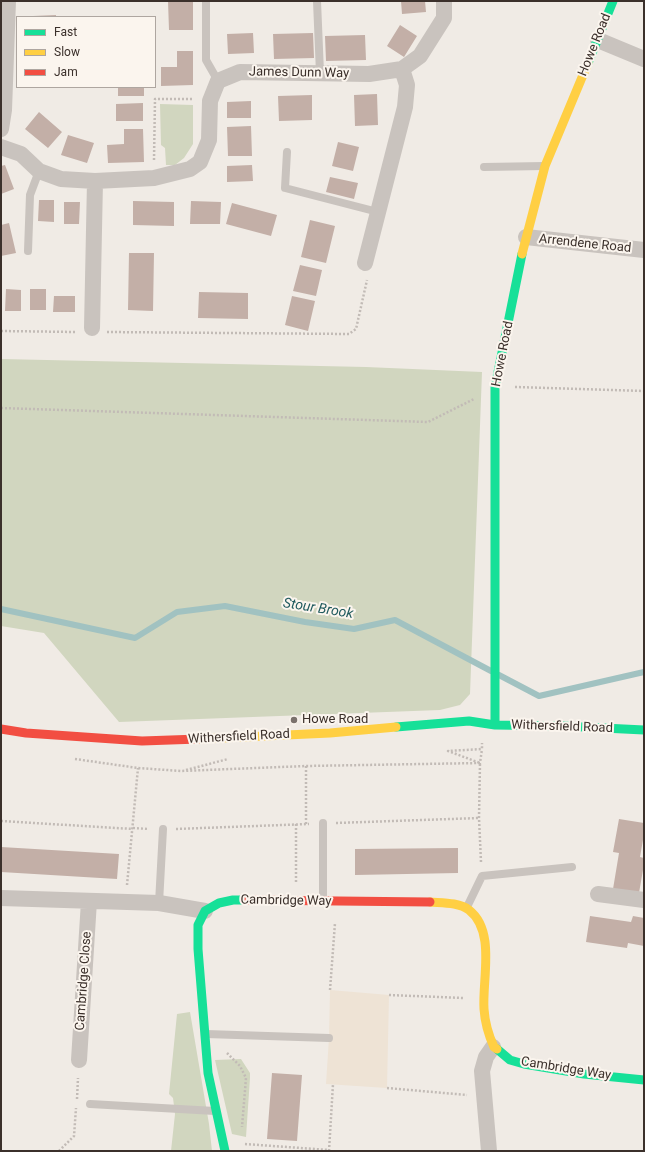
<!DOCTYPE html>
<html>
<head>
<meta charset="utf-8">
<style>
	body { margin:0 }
	#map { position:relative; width:645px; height:1152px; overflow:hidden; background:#f0ebe5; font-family:Roboto,sans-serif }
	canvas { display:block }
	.frame { position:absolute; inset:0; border:2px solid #3b302b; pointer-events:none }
	.legend { position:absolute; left:16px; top:16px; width:140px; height:72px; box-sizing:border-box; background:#fbf5ee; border:1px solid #aea6a0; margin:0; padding:5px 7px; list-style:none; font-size:12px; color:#3b302b }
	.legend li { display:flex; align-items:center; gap:8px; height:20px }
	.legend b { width:20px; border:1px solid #aea6a0 }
</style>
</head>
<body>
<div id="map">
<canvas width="645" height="1152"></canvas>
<div class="frame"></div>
<ul class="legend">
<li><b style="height:5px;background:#16e098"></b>Fast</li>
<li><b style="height:5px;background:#ffcf43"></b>Slow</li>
<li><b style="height:5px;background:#f24e42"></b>Jam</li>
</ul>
</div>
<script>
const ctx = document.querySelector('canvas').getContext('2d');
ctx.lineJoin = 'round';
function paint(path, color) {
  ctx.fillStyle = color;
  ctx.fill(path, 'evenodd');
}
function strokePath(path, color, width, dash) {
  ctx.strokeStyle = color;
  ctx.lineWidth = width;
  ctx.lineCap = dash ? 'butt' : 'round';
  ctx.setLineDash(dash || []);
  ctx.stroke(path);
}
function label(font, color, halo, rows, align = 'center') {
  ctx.font = font + ' Roboto,sans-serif';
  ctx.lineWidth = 4;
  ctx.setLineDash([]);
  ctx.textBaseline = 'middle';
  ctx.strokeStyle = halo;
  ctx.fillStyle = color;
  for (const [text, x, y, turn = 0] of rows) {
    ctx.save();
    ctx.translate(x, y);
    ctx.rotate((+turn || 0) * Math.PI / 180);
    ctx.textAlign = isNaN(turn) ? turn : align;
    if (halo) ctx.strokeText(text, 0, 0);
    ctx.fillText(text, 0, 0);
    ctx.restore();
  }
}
const green = new Path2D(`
	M160,104L193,105V144L184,158L175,165H166L165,148L161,145Z
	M1,359L366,367L482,372L470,694L460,705L440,710L119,722L44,633L1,626Z
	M190,1012L209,1124L212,1151H171L175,1114L173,1098L169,1094L177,1014Z
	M241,1059L250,1073V1078L246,1137L232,1134L215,1060Z`);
const plaza = new Path2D(`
	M330,990L389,995L387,1088L326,1084L329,1038Z`);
const stream = new Path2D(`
	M1,609L135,638L177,612L225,606L305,622L354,629L395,620L491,671
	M499,675L539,696L644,672`);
const building = new Path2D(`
	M168,1H193V30H169Z
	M401,1H425L426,12L402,14Z
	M56,15V17H33V16Z
	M400,25L417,36L404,57L387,46Z
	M253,33L254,53L228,54L227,34Z
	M313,33L314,58L274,59L273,34Z
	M365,35L366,60L326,61L325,36Z
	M177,51H193V85L161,86V67H177Z
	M118,87H144V96H118Z
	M377,94L378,125L355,126L354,95Z
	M312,95V120L279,121L278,96Z
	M251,101V118H227V102Z
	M143,103V121H116V104Z
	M39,112L62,132L48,148L25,129Z
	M251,126L252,156H228L227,127Z
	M124,129H143L144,162L108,163L107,145L124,144Z
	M68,135L94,143L87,163L61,155Z
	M338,142L359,147L353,171L332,166Z
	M5,165L14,189L1,194V166Z
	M252,165L253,181L227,182V166Z
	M330,177L358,183L354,199L326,192Z
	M39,200H54V222L38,221Z
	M133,201L174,202V226L133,225Z
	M191,201L221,202L220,224H190Z
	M64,202H80L79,224H64Z
	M232,203L277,215L271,236L226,224Z
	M310,220L335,226L326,263L301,257Z
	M9,223L16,253L1,256V225Z
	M129,253H154L153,311L128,310Z
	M300,265L322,270L316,296L293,291Z
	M6,289L21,290V311H5Z
	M30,289H46V310H30Z
	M199,292L248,293V319L198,318Z
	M54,296H75V312H53Z
	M292,296L315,301L308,331L285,325Z
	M619,819L644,823V834L640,857L644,858V864L639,893L613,889L619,853L613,852Z
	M1,847L119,854L117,879L1,872Z
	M458,848V873L355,875V849Z
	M590,916L631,922L633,916L644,918V946L628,943L627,948L586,942Z
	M272,1073L302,1075L297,1141L267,1139Z`);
const path = new Path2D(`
	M154,160L155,99H193
	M1,331L76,332
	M107,332L349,334L356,329L367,280
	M515,387L644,391
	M1,408L428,422L474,399
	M75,759L138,768L181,771L306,766L480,763L482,749
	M306,766V824
	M186,770L228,759
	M1,821L133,829
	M336,823L479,818
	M296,824V882
	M133,828L149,829
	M176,829L309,824
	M481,862L479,818L480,763L448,751L482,749V743
	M127,885L138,768
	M330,990L335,923
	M389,995L464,998
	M227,1053L240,1066L246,1078L242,1127
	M387,1088L467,1095
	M77,1099L78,1078
	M245,1144L329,1150
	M59,1151L74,1136L76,1108
	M329,1151L333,1084`);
const lane = new Path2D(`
	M206,1V60L218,81
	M317,1L320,73
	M287,152L285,188L378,212
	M484,167L544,166
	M28,251L30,195L39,171
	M323,901V823
	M159,903L163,829
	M467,907L482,876L572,867
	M206,1034L329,1038
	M90,1104L215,1111`);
const street = new Path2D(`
	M598,40L644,59
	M1,129L4,110L8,1
	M1,147L21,154L39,171L61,179L95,181L154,178L190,169L200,162L209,140L210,101L218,81L240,72L369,74L402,69L420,56L444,18V1
	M526,237L644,250
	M365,263L405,107L407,85L402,69
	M92,328L95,181
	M598,894L644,900
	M1,898L159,903L205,911
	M79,1060L89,901
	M489,1151L482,1071L486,1057L493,1047`);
const fast = new Path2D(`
	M588,63L613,1
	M495,725V387L522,254
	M396,727L469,721L495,725L563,726L644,730
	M497,1049L510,1060L524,1064L584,1074L644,1080
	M225,1151L208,1073L198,949V925L205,911L219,903L233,900H246`);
const slow = new Path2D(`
	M522,254L545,166L588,63
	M199,739L330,733L396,727
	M430,902C441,903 459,902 469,910C496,931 482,979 484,1009C485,1024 488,1034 494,1047L497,1049`);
const jam = new Path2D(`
	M1,729L26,733L142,741L199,739
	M246,900L430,902`);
const markers = [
	[294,720,4,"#7a716c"]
];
const streetNames = [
	["Howe Road",595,45,-68],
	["James Dunn Way",299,73,1],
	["Arrendene Road",585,244,6],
	["Howe Road",503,354,-79],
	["Withersfield Road",562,727,2],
	["Withersfield Road",239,737,-3],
	["Cambridge Way",286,901,1],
	["Cambridge Close",84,981,-86],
	["Cambridge Way",566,1069,9]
];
const poiNames = [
	["Howe Road",302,720]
];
const waterNames = [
	["Stour Brook",318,609,9]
];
paint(green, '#d1d6bf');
paint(plaza, '#eee3d5');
strokePath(stream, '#a1c2c1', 6);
paint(building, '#c3afa7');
strokePath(path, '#c2bbb6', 2.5, [2, 2]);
strokePath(lane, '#c9c3be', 8);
strokePath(street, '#c9c3be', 16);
strokePath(fast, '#16e098', 9);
strokePath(slow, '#ffcf43', 9);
strokePath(jam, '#f24e42', 9);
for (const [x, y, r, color] of markers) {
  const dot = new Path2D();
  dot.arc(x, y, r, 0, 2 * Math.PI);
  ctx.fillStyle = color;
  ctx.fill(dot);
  strokePath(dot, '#fbf5ee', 1.5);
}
label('13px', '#3b302b', '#fbf5ee', streetNames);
label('13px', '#3b302b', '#fbf5ee', poiNames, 'left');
label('italic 14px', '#1f5a5e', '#fbf5ee', waterNames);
</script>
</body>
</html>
